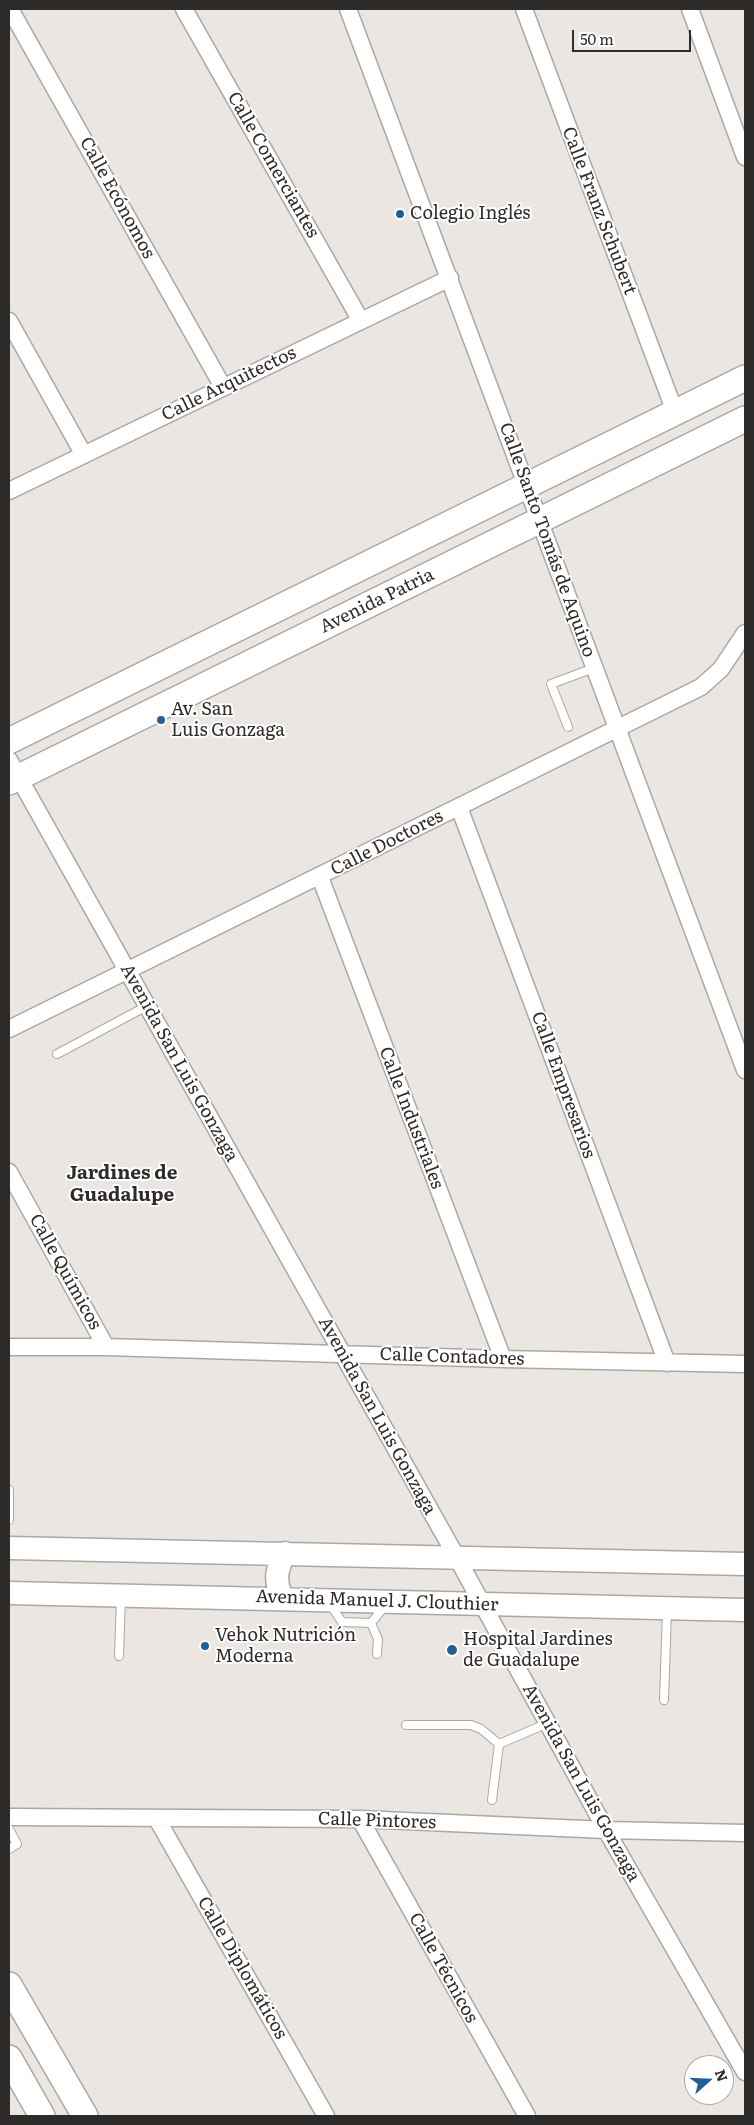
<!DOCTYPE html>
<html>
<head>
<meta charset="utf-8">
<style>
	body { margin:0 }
	#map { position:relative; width:754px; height:2125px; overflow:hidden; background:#ebe6e1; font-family:Literata,serif }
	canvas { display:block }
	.frame { position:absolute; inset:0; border:10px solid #2d2c2a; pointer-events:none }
	.north { position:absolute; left:684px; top:2055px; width:50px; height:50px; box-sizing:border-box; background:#fff; border:1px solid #ababaa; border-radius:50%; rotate:70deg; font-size:14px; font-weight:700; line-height:20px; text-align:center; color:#2d2c2a }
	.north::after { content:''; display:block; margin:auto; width:18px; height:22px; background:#235f95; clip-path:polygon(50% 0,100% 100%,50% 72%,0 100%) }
	.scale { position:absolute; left:572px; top:30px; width:119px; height:22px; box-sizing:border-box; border:2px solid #2d2c2a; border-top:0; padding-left:6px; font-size:15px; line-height:18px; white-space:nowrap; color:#2d2c2a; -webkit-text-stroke:4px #fff; paint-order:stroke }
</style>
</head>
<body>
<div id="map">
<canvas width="754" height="2125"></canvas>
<div class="frame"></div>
<div class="north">N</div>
<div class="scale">50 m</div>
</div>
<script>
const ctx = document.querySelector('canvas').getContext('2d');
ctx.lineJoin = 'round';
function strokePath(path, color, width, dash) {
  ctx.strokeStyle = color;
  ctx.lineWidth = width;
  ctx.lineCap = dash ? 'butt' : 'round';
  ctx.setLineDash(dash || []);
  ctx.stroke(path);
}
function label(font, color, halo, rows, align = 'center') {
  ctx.font = font + ' Literata,serif';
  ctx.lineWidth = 4;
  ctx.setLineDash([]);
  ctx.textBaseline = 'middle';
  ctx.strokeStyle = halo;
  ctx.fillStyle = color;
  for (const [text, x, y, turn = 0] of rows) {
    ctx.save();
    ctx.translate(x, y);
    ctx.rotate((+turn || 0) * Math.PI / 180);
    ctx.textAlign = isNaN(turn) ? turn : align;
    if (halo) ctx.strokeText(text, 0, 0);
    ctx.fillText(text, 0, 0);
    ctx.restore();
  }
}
const service = new Path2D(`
	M568,727L551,684L594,668
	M57,1054L147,1006
	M9,1520V1490
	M330,1604L342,1622L371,1623L385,1606
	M371,1623L378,1639L377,1654
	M119,1656L121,1597
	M664,1700L667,1610
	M406,1725H471L481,1729L499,1744
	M492,1800L499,1744L548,1723
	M9,1829L17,1844L9,1849`);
const minor = new Path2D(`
	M10,9L223,387
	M184,9L361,321
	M348,9L745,1070
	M524,9L675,412
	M690,9L745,157
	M9,321L84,455
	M9,491L450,278
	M9,760L456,1556L606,1830L745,2072
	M459,807L667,1363
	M320,877L503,1359
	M9,1029L701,687L721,669L745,633
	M9,1172L106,1347
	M9,1347H106L503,1359L745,1364
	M9,1817L360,1819L606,1830L745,1833
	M157,1819L326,2116
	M360,1819L527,2116`);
const secondary = new Path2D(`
	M9,1548L745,1564
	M9,1593L745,1610
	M283,1599C274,1582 276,1569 285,1553`);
const primary = new Path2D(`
	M9,741L745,378
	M9,782L745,419
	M9,1985L85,2116
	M9,2058L42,2116`);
const markers = [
	[400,214,5,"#235f95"],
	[161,720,5,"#235f95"],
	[205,1646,5,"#235f95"],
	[452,1650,6,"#235f95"]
];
const streetNames = [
	["Calle Comerciantes",273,165,60],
	["Calle Ecónomos",117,198,61],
	["Calle Franz Schubert",599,211,69],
	["Calle Arquitectos",229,384,-26],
	["Calle Santo Tomás de Aquino",547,540,70],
	["Avenida Patria",377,601,-26],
	["Calle Doctores",387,843,-27],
	["Avenida San Luis Gonzaga",179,1063,61],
	["Calle Empresarios",563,1085,70],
	["Calle Industriales",411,1118,69],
	["Calle Químicos",65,1272,61],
	["Calle Contadores",452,1357,2],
	["Avenida San Luis Gonzaga",377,1416,61],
	["Avenida Manuel J. Clouthier",377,1601,2],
	["Avenida San Luis Gonzaga",581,1783,61],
	["Calle Pintores",377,1821,2],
	["Calle Diplomáticos",242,1968,60],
	["Calle Técnicos",443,1968,61]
];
const poiNames = [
	["Colegio Inglés",410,214],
	["Av. San",171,710],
	["Luis Gonzaga",171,731],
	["Vehok Nutrición",215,1636],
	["Moderna",215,1657],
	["Hospital Jardines",463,1640],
	["de Guadalupe",463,1661]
];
const neighbourhoodNames = [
	["Jardines de",122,1173],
	["Guadalupe",122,1195]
];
strokePath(service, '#aba7a3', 10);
strokePath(minor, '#aba7a3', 19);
strokePath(secondary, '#aba7a3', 25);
strokePath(primary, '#aba7a3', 28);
strokePath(service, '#fff', 8);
strokePath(minor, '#fff', 16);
strokePath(secondary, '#fff', 22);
strokePath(primary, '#fff', 25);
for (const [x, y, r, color] of markers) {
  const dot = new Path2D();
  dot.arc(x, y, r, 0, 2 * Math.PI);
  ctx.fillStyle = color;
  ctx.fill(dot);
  strokePath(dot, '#fff', 2);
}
label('18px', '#2d2c2a', '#fff', streetNames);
label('18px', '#2d2c2a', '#fff', poiNames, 'left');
label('bold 19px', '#2d2c2a', '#fff', neighbourhoodNames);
</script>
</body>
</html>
